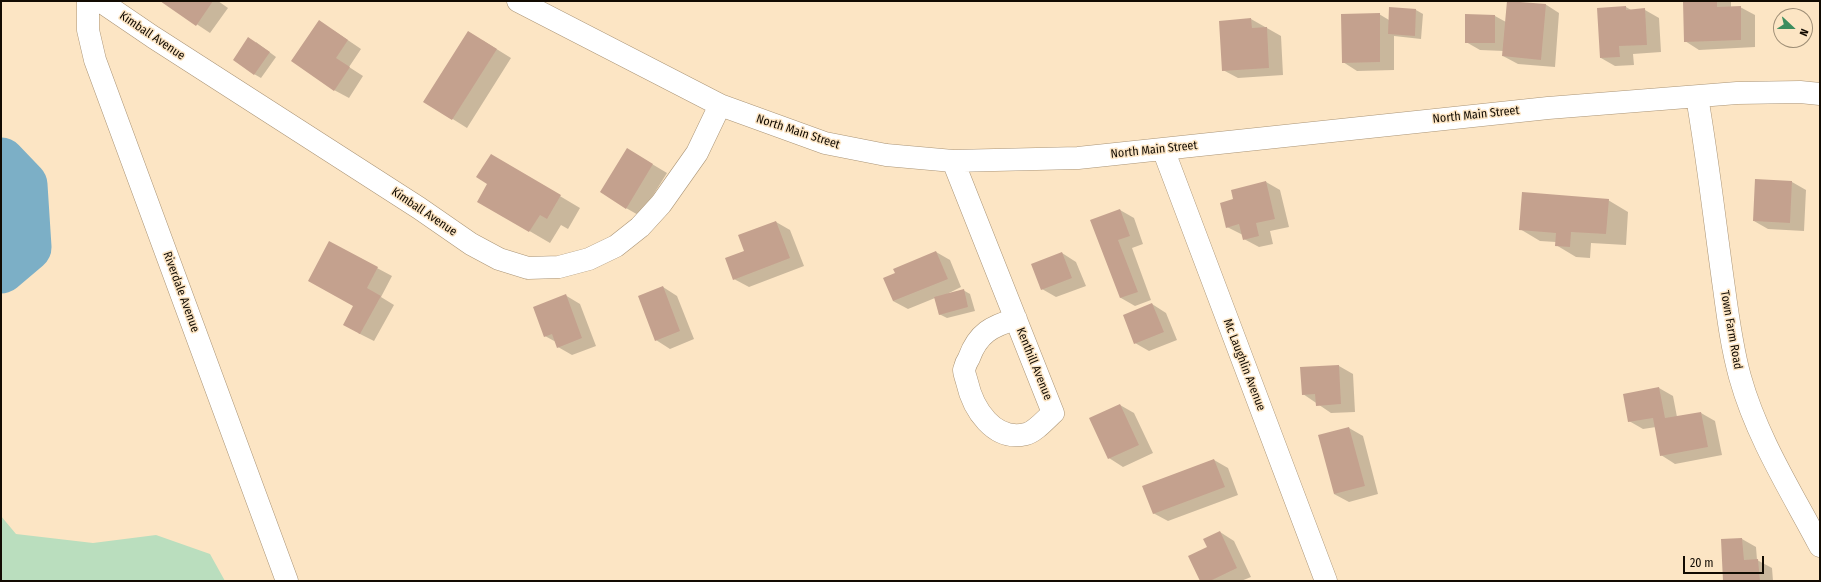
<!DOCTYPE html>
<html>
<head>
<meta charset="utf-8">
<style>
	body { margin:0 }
	#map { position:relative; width:1821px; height:582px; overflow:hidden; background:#fce5c4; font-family:"Fira Sans Condensed",sans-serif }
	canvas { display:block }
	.frame { position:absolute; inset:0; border:2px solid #120b02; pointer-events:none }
	.north { position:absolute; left:1773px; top:8px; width:40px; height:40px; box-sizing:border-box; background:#fce5c4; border:1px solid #9e8e76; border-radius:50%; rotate:112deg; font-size:11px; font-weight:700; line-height:16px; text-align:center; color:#120b02 }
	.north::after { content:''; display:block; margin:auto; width:14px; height:18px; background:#3c8d5e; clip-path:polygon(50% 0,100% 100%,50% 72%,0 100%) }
	.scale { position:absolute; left:1683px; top:556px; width:81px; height:18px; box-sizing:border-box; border:2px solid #120b02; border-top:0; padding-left:5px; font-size:12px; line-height:14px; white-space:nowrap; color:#120b02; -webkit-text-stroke:3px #fce5c4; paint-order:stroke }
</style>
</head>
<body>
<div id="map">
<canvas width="1821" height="582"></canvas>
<div class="frame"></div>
<div class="north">N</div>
<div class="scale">20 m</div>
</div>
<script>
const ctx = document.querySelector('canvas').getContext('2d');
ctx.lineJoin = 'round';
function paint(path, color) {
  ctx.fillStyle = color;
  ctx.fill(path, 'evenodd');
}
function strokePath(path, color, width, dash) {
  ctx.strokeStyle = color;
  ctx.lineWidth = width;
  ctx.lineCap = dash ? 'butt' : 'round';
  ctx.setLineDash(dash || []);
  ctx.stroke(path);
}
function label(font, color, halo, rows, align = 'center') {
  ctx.font = font + ' "Fira Sans Condensed",sans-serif';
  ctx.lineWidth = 3;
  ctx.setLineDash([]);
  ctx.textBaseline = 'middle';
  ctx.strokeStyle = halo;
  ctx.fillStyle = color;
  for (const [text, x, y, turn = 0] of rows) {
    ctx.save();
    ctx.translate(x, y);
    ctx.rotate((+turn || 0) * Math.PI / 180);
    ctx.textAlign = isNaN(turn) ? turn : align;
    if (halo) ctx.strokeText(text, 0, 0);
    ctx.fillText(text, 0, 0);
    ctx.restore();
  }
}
const green = new Path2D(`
	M1,516L16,534L93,543L156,535L210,554L225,581H1Z`);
const shadow = new Path2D(`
	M162,1H218L228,8L210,33Z
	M1684,1H1731V7H1740L1755,15V47L1699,50L1685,41Z
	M1545,4L1559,13L1555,67L1518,64L1503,56L1504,51L1480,50L1466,42L1495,16L1506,22Z
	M1626,7L1631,10H1645L1659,18L1661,52L1633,54L1634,65L1615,66L1601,58Z
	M1416,10L1423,14L1421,39L1394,36V70L1357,71L1343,62L1379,14L1389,20Z
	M1251,19L1281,36L1283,75L1238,78L1223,70Z
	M333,30L361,49L349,67L363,76L349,98L334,90Z
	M482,40L511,58L467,128L424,101Z
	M256,42L276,57L261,78L254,74Z
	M642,158L667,173L640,216L626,208Z
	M511,167L580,208L568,229L561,225L550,243L478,201Z
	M1756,180L1792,182L1806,190L1804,231L1768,229L1754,221Z
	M1266,182L1280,190L1289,227L1270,231L1273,244L1259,247L1244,239L1243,235L1227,227L1234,200Z
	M1608,200L1628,212L1626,245L1591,243L1590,258L1576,257L1556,245V242L1540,241L1520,229Z
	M1120,210L1134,218L1143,244L1132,248L1151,300L1135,306L1121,298L1092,220Z
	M776,222L790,230L804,266L749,287L734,279L746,252Z
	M330,243L392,276L381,297L394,305L374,341L358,333L354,306Z
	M936,252L950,260L961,287L947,294L963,290L970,294L975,311L947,318L939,314L935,298L908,309L893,301L896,273Z
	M1062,253L1076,262L1086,286L1056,297L1042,289Z
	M663,287L677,296L694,339L670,349L656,340Z
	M565,295L580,304L596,346L572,355L558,347L556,342L545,336Z
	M1152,304L1166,313L1177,340L1149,351L1135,343Z
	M1339,366L1353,374L1355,412L1331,413L1303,394Z
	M1659,388L1673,396L1677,417L1701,413L1715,421L1722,455L1675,464L1661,455L1656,427L1643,429L1629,421Z
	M1120,405L1134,413L1153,453L1123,467L1109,458Z
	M1349,428L1363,436L1378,494L1349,502L1334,494Z
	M1214,460L1228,468L1238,495L1168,521L1153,513Z
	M1220,532L1234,541L1251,577L1241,581H1201L1208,548Z
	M1742,539L1756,547L1757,560L1772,568L1773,581H1724L1722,540Z`);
const river = new Path2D(`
	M1,162L23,185L27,247L1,269`);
const building = new Path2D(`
	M160,1H213L196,26Z
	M1507,1L1546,4L1541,60L1502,56Z
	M1683,1H1717V7L1741,6V40L1684,42Z
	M1626,6V10L1645,8L1647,45L1619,46L1620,57L1600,58L1597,8Z
	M1389,7L1416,9L1415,36L1388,34Z
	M1380,13V62L1342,63L1341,14Z
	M1465,14L1495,15V43H1465Z
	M1251,18L1252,28L1267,27L1269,68L1222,71L1219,21Z
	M319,20L348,40L336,58L350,67L334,91L291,61Z
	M468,31L497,49L452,120L423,102Z
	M248,37L270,52L254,75L233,60Z
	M627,148L653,164L626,209L600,192Z
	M491,154L561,195L547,219L540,215L529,232L477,202L487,184L476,177Z
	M1755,179L1792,181L1790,223L1753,221Z
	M1266,181L1275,219L1256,223L1259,236L1243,240L1239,224L1226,228L1220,203L1233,199L1231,190Z
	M1522,192L1609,199L1606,234L1571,232L1570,247L1555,246L1556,233L1519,230Z
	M1120,209L1130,236L1118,240L1138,292L1120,298L1090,220Z
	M776,221L790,258L733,280L725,258L744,251L738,235Z
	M329,241L378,267L367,288L381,296L360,334L343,325L353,306L308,281Z
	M936,251L948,279L893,301L883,278L895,273L893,269Z
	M1062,252L1072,278L1041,290L1031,264Z
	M663,286L680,331L655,341L638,296Z
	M964,289L968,307L939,315L934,297Z
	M566,294L582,338L557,348L552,334L544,337L533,307Z
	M1152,303L1164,332L1134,344L1123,315Z
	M1339,365L1341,404L1316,406L1315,394L1302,395L1300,367Z
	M1659,387L1665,418L1701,412L1708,447L1660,456L1653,418L1628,422L1623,394Z
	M1120,404L1139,445L1108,459L1089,418Z
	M1349,427L1365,486L1334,494L1318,435Z
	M1214,459L1225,487L1153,514L1142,486Z
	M1220,531L1237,568L1210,581H1200L1188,556L1207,547L1203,539Z
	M1742,538L1744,560L1758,559L1760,581H1723L1721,539Z`);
const minor = new Path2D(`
	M88,1V30L95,60L287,581
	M100,1L153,37L419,208L471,244L499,259L528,268L559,267L589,259L616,246L640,227L661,204L697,153L720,105
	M518,1L720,105L825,143L886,155L953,161L1078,158L1548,108L1737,93L1800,92L1820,94
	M1697,97C1708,160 1715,224 1724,288C1728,318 1732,348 1740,377C1757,438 1791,491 1820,546
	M1163,149L1326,581
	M953,161L1053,413C1046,419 1035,432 1026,434C994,442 973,409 967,382C966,378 964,373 964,370C965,366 967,361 969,358C978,333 992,326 1016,319`);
const streetNames = [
	["Kimball Avenue",152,36,34],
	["North Main Street",1476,115,-6],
	["North Main Street",798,132,18],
	["North Main Street",1154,150,-6],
	["Kimball Avenue",424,212,34],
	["Riverdale Avenue",181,292,70],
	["Town Farm Road",1731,330,80],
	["Kenthill Avenue",1034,364,68],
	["Mc Laughlin Avenue",1244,365,69]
];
paint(green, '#badebe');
paint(shadow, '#0003');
strokePath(river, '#7cafc6', 49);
paint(building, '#c4a18e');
strokePath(minor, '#aa9476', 23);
strokePath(minor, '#fff', 22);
label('12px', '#120b02', '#fce5c4', streetNames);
</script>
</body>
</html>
